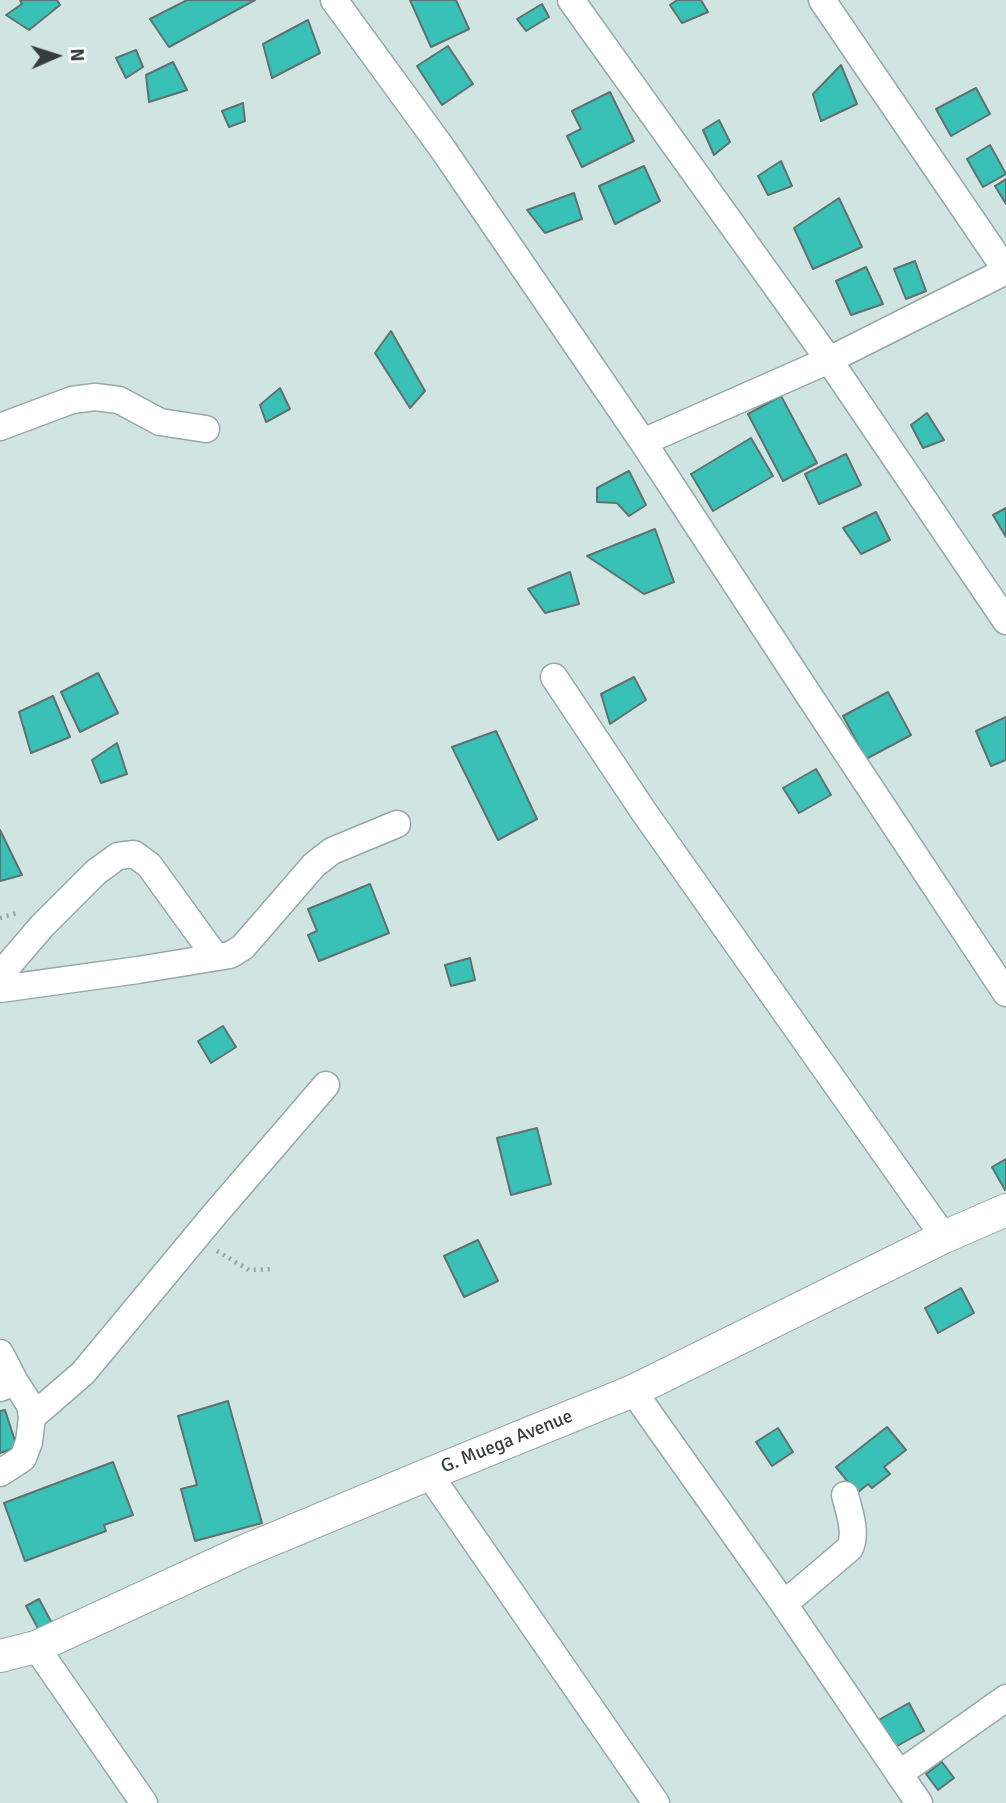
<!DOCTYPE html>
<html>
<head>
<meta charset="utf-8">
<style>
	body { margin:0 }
	#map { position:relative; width:1006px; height:1803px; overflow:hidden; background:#d0e4e2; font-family:Signika,sans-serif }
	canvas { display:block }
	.north { position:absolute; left:21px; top:21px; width:70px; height:70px; -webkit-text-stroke:5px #fff; paint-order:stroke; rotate:87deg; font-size:19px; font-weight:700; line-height:28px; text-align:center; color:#363e3d }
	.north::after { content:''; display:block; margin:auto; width:24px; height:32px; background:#363e3d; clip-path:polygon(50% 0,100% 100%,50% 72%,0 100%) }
</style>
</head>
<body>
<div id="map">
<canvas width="1006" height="1803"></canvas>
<div class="north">N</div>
</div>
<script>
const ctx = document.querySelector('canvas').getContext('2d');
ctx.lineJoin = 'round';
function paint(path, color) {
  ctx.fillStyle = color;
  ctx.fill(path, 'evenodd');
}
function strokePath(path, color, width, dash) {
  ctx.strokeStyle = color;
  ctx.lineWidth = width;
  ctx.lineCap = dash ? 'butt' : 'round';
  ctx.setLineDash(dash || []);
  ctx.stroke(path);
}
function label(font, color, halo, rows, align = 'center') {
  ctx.font = font + ' Signika,sans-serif';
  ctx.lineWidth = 5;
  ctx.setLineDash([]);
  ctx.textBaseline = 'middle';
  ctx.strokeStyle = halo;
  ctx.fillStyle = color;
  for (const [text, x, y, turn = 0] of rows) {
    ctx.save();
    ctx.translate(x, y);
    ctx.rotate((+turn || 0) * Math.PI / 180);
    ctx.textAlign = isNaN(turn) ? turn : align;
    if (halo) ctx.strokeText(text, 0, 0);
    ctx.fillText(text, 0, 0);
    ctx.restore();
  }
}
const building = new Path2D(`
	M20,0H57L60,5L29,30L6,15L22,4Z
	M187,0H255L169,47L150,19Z
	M410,0H456L469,29L431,47Z
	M677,0H701L708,12L682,23L670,5Z
	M542,4L549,17L526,31L517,19Z
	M308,20L320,53L272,78L263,44Z
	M448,46L473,84L442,105L417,66Z
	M136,50L143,67L126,78L116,58Z
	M173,62L187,90L149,102L146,75Z
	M841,65L857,104L821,121L813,94Z
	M976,88L990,114L951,136L936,109Z
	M610,92L634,141L582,167L567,136L581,129L572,111Z
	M243,103L245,121L229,127L222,111Z
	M719,120L730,142L714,155L703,130Z
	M990,145L1006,174L983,187L967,159Z
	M781,161L792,186L768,195L758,176Z
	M644,166L660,201L615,224L599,186Z
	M1006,179V204L995,186Z
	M574,193L582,219L545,233L527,210Z
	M839,198L862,247L813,269L794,228Z
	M915,261L926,291L906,299L894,269Z
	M866,267L883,304L851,315L836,281Z
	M391,331L425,391L410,408L375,353Z
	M280,388L290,409L266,422L260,405Z
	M781,396L817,463L783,481L748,414Z
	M927,413L944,440L923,448L911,425Z
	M751,438L773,476L713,511L691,474Z
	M846,454L861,485L819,504L805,474Z
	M629,471L646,505L629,516L617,503L597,502V488Z
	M1006,508V537L993,515Z
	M876,512L890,540L861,554L843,528Z
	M655,529L674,582L644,594L587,556Z
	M570,572L579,604L545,613L528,589Z
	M98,673L118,713L80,732L61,692Z
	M634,677L646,700L610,724L601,694Z
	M888,692L911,735L866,759L843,716Z
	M53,696L70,737L31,753L19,712Z
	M1006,717V760L991,766L976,731Z
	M496,731L537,819L498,840L452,747Z
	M117,743L127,774L101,783L92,760Z
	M816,769L831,795L799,813L783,788Z
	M0,830L22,875L0,881Z
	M370,884L389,933L319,961L308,935L317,931L308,909Z
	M470,958L475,980L451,986L445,965Z
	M223,1026L236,1047L211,1063L198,1041Z
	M537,1128L551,1184L511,1195L497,1138Z
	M1006,1159V1189L1005,1190L992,1167Z
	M478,1240L498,1281L464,1297L444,1256Z
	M961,1288L974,1313L938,1333L925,1308Z
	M228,1401L262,1523L195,1541L181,1489L197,1485L178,1416Z
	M5,1410L17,1447L0,1453V1411Z
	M887,1427L906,1450L884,1467L890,1474L872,1488L868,1484L857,1493L836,1467Z
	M778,1428L793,1452L772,1466L756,1442Z
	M113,1462L133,1515L104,1525L106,1531L25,1561L4,1503Z
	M39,1599L54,1627L41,1634L26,1606Z
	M909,1703L924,1731L890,1750L875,1722Z
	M942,1762L954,1778L938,1790L926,1774Z`);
const path = new Path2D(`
	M0,918L17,913
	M217,1251L249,1270L274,1269`);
const minor = new Path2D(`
	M334,0L442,148L643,442L814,703L1006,993
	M571,0L829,360L1006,621
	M822,0L1006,270
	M0,427L72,400L95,397L119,400L160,422L206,429
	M643,442L829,360L1006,271
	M554,677L644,812L944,1237
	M0,975L42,926L96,872L118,856L134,854L149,865L215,956
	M0,989L138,970L230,955L243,947L314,865L332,851L397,824
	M0,1353L15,1382
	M0,1388L15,1382L30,1405L32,1417L29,1442L23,1458L0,1473
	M633,1391L784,1604L919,1803
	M32,1417L83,1373L215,1214L326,1085
	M429,1474L656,1803
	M784,1604L850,1548C857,1532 849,1511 845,1495
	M36,1647L144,1803
	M899,1774L1006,1698`);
const tertiary = new Path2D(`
	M0,1656L36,1647L242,1552L429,1474L633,1391L944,1237L1006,1210`);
const streetNames = [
	["G. Muega Avenue",507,1442,-22]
];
paint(building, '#39c1b7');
strokePath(building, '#607270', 2);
strokePath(minor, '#95a9a6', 29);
strokePath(tertiary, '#95a9a6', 34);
strokePath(path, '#95a4a3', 4.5, [2, 5]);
strokePath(minor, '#fff', 26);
strokePath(tertiary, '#fff', 32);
label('19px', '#363e3d', '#fff', streetNames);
</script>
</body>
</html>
